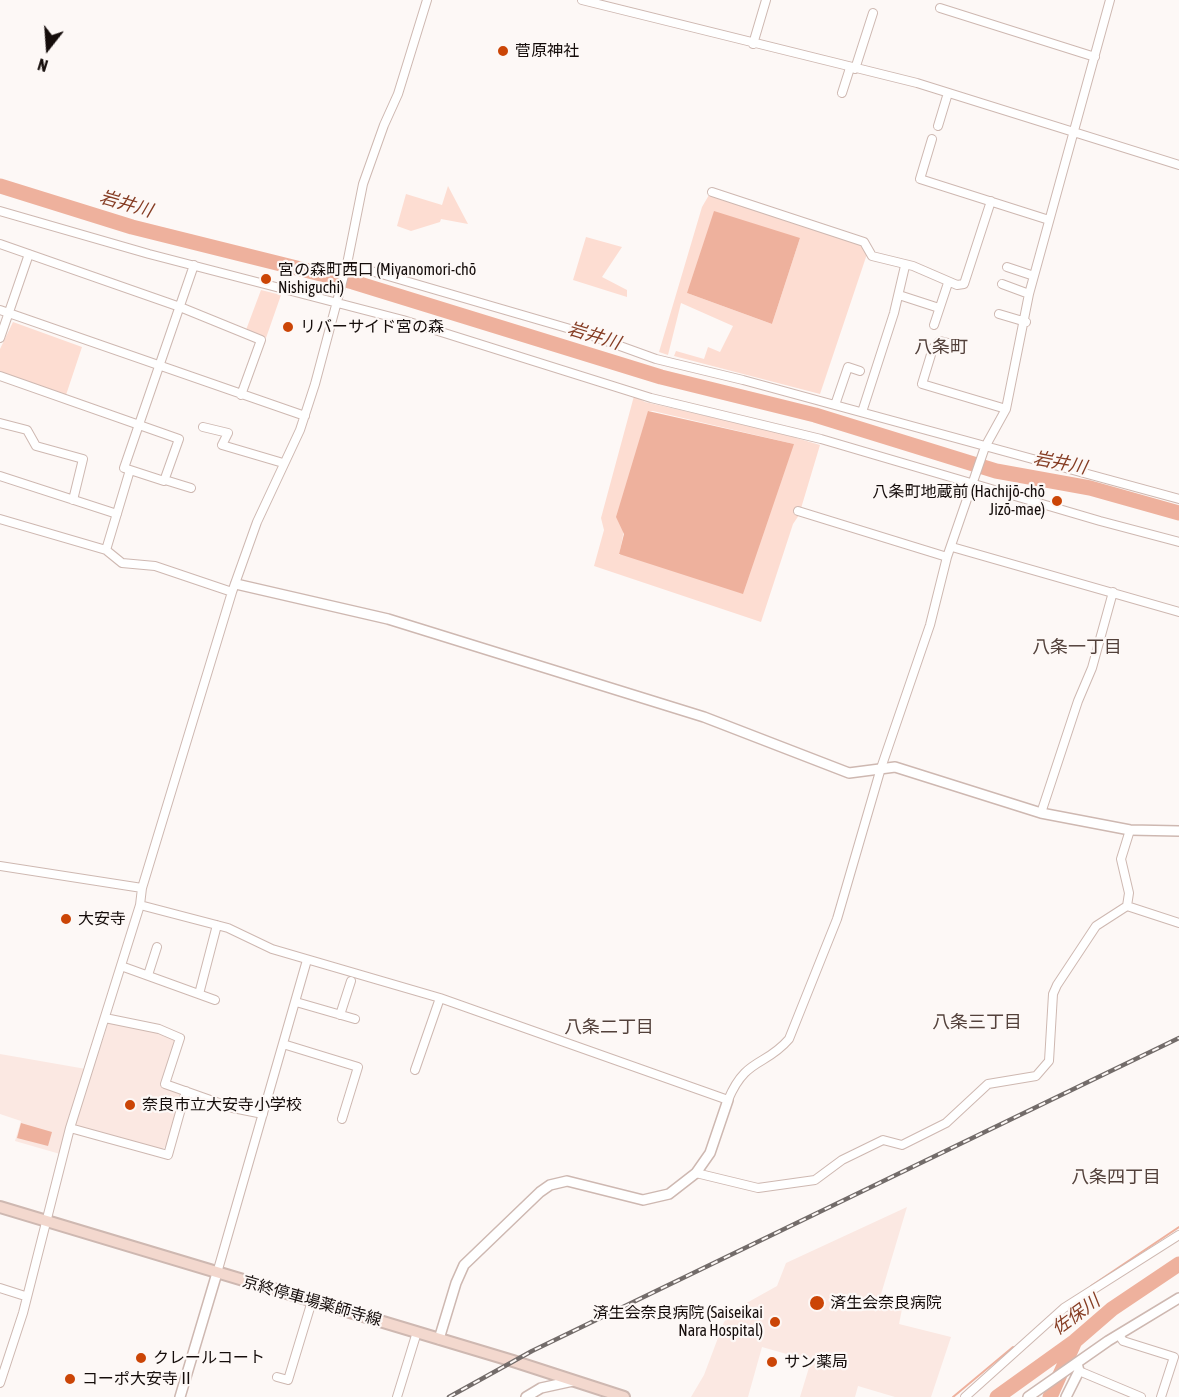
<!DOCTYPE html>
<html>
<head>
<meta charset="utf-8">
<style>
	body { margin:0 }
	#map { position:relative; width:1179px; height:1397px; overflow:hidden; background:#fdf8f6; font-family:"Asap Condensed",sans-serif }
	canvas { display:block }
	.north { position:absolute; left:18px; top:18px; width:60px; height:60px; -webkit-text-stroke:4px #fdf8f6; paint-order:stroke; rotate:197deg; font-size:16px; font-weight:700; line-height:24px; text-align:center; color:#150d0b }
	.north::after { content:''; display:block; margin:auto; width:21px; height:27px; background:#150d0b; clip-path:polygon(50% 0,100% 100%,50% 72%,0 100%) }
</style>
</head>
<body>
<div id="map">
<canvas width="1179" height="1397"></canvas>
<div class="north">N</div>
</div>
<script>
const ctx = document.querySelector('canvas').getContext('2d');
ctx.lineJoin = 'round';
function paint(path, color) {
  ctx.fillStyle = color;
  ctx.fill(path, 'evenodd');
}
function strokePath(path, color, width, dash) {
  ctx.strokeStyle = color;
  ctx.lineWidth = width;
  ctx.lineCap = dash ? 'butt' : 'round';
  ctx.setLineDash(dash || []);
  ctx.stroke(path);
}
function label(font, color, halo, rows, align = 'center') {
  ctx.font = font + ' "Asap Condensed","Noto Sans JP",sans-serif';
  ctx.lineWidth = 4.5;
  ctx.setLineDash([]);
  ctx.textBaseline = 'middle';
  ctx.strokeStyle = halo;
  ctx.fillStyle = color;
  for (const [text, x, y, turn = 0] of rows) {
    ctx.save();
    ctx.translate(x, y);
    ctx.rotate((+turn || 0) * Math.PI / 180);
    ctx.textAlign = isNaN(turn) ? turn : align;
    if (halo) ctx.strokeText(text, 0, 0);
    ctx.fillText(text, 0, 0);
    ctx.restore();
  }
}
const built = new Path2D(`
	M114,1020L158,1032L173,1037L175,1041L161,1085L178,1091L182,1095L169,1144L161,1150L74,1125L108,1024Z
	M0,1054L86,1069L60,1154L15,1141L21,1121L0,1114Z
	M907,1207L879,1301L902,1309L899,1324L951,1337L931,1397H895L858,1386L855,1397H800L811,1361L762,1347L748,1397H691L704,1375L724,1322L734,1310L777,1286L786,1263Z`);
const green = new Path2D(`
	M448,186L468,224L441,219L440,222L411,231L397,226L406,194L442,205Z
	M709,195L862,244L867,254L820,394L674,356L676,351L704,359L708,347L720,352L733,326L681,303L668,355L659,352L702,207ZM800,238L772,324L687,293Z
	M586,237L622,247L602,277L627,290V297L573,280Z
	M261,290L281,295L266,338L246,330Z
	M13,322L82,347L66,395L0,372V349Z
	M634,396L645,402L773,431L820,445L799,515L793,524L761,622L594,566L604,530L601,518ZM649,411H653L794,444L619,555Z`);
const water = new Path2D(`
	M714,211L800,238L772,324L687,293Z
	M648,411L794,444L743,594L619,554L624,534L616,517Z
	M21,1123L52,1132L48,1146L17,1138Z`);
const stream = new Path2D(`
	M1091,1286L1179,1227
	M953,1397L1013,1347`);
const river = new Path2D(`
	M0,186L132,227L353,282L661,377L815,415L996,471L1090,488L1179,513
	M997,1397L1075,1341L1112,1309L1179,1264
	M1050,1397L1075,1341`);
const minor = new Path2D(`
	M582,0L917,83L1179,165
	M940,8L1095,57
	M753,44L766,0
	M855,69L873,13
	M842,93L850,68
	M938,126L948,93
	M932,139L920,179L1049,220
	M712,192L864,242L872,256L913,266L957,285L964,284L991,201
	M0,211L149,254L403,320L651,398L821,439L1100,521L1179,542
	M0,244L180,307L261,340L241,395
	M347,264L584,333L656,359L743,380L1179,499
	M1007,267L1034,276
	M1002,284L1029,294
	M899,295L939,308
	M0,310L305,416
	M999,314L1026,322
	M934,325L948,283
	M0,338L29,254
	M948,343L940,341L933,348L922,384L1006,409
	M0,376L179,439L164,481L124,468C147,400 171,333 194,265
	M835,405L848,367L860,371
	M862,412L894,313L905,266
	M0,423L27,430L36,446L83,459L73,500
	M203,427L228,433L222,445L283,463
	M0,476L117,514
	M165,480L191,488
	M798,511L947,557
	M0,519L106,550L122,563L155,566L232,592
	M952,547L1179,612
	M106,550L130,470
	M1041,813L1078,701L1092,668L1113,592
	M0,866L142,888L140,905L228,928L272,949L440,998L728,1100C746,1057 765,1067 789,1039L837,919L881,768L930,625L947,557L985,447L1006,409L1029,294L1110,0
	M142,888L232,592L257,522L300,430L315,384L347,264L363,184L384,125L398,94L427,0
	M1127,906L1179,923
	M121,966L215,1000
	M148,975L157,947
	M199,994L217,925
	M296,1002L355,1019
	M340,1015L351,981
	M105,1018L159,1029L180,1038L165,1084L233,1108L263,1114
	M283,1044L358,1067L342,1119
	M415,1070L440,998
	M70,1128L168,1155L186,1091
	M696,1173L758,1188L815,1180L842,1160L883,1140L902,1145L946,1123L988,1084L1036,1076L1049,1061L1053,994L1057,985L1096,926L1127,906L1129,893L1121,859L1130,830
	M217,1273L307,960
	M0,1288L25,1296
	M1119,1335L1123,1341L1174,1357L1161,1397
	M1079,1371L1141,1397
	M277,1377L288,1380L312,1301
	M0,1383L23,1313L70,1128L140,905
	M397,1397L417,1332
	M965,1397L1064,1308L1179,1235`);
const tertiary = new Path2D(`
	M236,584L388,619L704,717L849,773L895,767L1041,813L1130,830L1179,831
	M439,1339L456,1283L464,1265L540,1192L550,1185L567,1181L643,1200L669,1194L696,1173L710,1153L728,1100
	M180,1397L217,1273
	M526,1397L541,1388L573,1381
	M1028,1397L1108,1341L1179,1298
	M1066,1397L1079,1371L1077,1363`);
const secondary = new Path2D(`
	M0,1207L513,1361L624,1397`);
const rail = new Path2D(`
	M449,1397L532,1351L1179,1038`);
const markers = [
	[503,51,6,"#cb4506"],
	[266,279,6,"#cb4506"],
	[288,327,6,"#cb4506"],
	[1057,501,6,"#cb4506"],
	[66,919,6,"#cb4506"],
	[130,1105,6,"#cb4506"],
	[817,1303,8,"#cb4506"],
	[775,1322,6,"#cb4506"],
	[141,1358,6,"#cb4506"],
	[772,1362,6,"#cb4506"],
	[70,1379,6,"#cb4506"]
];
const poiNames = [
	["菅原神社",515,51],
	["宮の森町西口 (Miyanomori-chō",278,270],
	["Nishiguchi)",278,288],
	["リバーサイド宮の森",300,327],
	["八条町地蔵前 (Hachijō-chō",1045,492,"right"],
	["Jizō-mae)",1045,510,"right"],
	["大安寺",78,919],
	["奈良市立大安寺小学校",142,1105],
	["済生会奈良病院",830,1303],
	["済生会奈良病院 (Saiseikai",763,1313,"right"],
	["Nara Hospital)",763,1331,"right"],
	["クレールコート",153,1358],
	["サン薬局",784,1362],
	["コーポ大安寺Ⅱ",82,1379]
];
const streetNames = [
	["京終停車場薬師寺線",312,1301,16]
];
const waterNames = [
	["岩井川",126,204,16],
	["岩井川",594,336,17],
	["岩井川",1060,463,11],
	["佐保川",1076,1315,-36]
];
const neighbourhoodNames = [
	["八条町",941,347],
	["八条一丁目",1077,647],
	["八条三丁目",977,1022],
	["八条二丁目",609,1027],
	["八条四丁目",1116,1177]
];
paint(built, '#fbe8e2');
paint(green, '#fdddd2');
paint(water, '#eeb19d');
strokePath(stream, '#eeb19d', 2);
strokePath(river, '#eeb19d', 15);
strokePath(minor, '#ceb8b1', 10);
strokePath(tertiary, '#ceb8b1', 12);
strokePath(secondary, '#ceb8b1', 14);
strokePath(minor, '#fff', 8);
strokePath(tertiary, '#fff', 9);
strokePath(secondary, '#f3d8ce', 10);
strokePath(rail, '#736c6a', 4.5);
strokePath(rail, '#fdf8f6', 2, [7]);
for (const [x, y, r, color] of markers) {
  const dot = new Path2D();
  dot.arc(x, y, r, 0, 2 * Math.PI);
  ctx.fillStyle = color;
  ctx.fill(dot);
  strokePath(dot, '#fdf8f6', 2);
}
label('16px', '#150d0b', '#fdf8f6', poiNames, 'left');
label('16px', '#150d0b', '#fdf8f6', streetNames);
label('italic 18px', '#863d24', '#fdf8f6', waterNames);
label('18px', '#53413b', '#fdf8f6', neighbourhoodNames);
</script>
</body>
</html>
